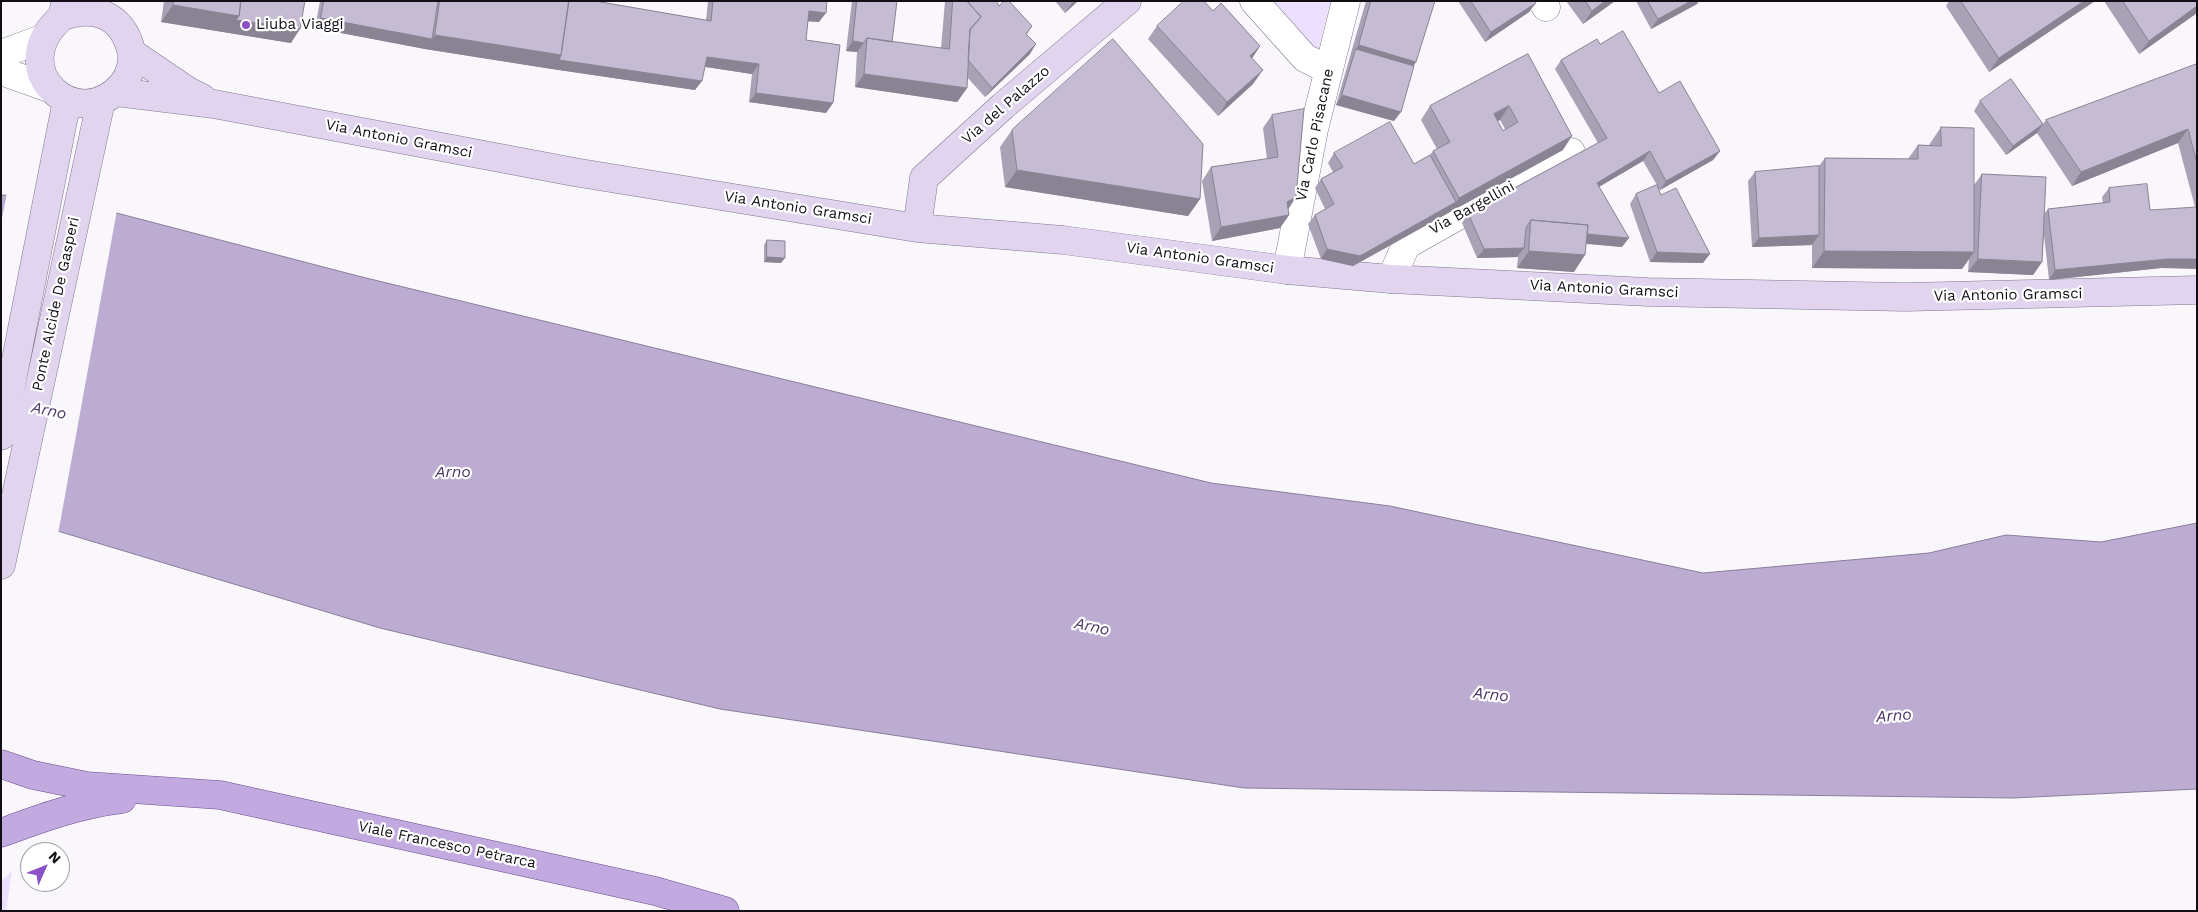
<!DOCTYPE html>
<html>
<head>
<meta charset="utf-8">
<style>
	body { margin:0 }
	#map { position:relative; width:2198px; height:912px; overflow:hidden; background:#f9f7fc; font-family:"Work Sans",sans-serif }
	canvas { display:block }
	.frame { position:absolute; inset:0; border:2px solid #110e16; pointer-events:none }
	.north { position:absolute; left:20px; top:842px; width:50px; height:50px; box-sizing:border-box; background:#fff; border:1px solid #a09fa2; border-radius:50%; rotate:46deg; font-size:14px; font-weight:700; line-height:20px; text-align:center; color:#110e16 }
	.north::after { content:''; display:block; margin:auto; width:18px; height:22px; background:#8b51c7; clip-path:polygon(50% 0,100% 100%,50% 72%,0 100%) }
</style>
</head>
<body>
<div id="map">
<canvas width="2198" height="912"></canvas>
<div class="frame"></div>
<div class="north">N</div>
</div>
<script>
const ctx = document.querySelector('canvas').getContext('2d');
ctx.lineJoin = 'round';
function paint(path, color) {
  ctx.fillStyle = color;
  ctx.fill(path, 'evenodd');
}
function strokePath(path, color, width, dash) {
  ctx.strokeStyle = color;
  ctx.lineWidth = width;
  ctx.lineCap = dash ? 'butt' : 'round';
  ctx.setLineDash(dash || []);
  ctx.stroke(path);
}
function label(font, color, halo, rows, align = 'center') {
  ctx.font = font + ' "Work Sans",sans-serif';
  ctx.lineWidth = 4.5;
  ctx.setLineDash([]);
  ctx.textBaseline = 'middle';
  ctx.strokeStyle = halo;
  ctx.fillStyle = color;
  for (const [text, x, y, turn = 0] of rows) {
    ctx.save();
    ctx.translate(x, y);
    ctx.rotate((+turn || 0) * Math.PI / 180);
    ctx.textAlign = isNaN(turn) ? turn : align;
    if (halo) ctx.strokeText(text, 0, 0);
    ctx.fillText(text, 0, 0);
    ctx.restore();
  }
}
const green = new Path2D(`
	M1271,1H1331L1317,54Z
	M12,871L6,911H1V881Z`);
const water = new Path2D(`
	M1,195L63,199L358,276L1211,483L1390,506L1703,573L1929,553L2006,535L2101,542L2197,523V789L2013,798L1244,788L720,709L380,628L1,514Z`);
const pier = new Path2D(`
	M7,193L63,196L117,210L58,534L1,517V223Z`);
const street = new Path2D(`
	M1254,1L1305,58L1329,70
	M1542,1L1546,7
	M1,54L42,39
	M1,71L52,89
	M1287,270L1314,129L1346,1
	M1391,279L1406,245L1571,152`);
const secondary = new Path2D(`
	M63,16C95,5 122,15 131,50C134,61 130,76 122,85C77,137 1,68 63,16L65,1
	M132,53L188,91L202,98
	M116,92L214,104L574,172L917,228L1063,240L1287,270L1391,279L1648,292L1906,297L2197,290
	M917,228L924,178L1003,106L1127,1
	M1,436L67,100
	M1,565L101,101`);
const primary = new Path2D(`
	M1,764L33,775L87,786L220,795L655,891L725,911
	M1,833C41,818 80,804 122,799`);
const wall = new Path2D(`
	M164,1H305L291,43L161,22Z
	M320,1H595L706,20L708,1H827L819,22L808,21L806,40L833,103L826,113L749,102L752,74L705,67L695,90L552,69L425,49L315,28Z
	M852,1H897L892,42L941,48L945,1H996L999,6L1032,26L1027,34L1030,54L985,97L967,77V88L957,102L855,87L857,52L846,51Z
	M1055,1H1078L1065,13Z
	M1366,1H1435L1414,66L1394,121L1336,105Z
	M1458,1H1535L1529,12L1485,42Z
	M1566,1H1615L1583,24Z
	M1636,1H1699L1697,4L1651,29Z
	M1949,1H2095L1989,72L1946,6Z
	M2104,1H2197V13L2139,54Z
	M1213,11L1260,46L1252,58L1253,84L1218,116L1148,39L1157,26Z
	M1600,44L1659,93L1720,151L1713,160L1660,190L1658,188L1661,195L1703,263L1650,262L1630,204L1636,194L1657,185L1643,161L1599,187L1622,247L1586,244L1574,272L1517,268L1518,257L1477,258L1462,223L1468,213L1598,143L1555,69L1561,60Z
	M1528,54L1563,150L1450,212L1353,266L1321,259L1308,224L1315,215L1325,209L1315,188L1321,179L1333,172L1328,163L1334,153L1414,164L1430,155L1433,151L1437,149L1421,120L1430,106ZM1500,120L1505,129L1503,131L1497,121Z
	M2197,64V207H2195L2178,143L2072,186L2037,133L2006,155L1974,111L1980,101L2043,124L2046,120Z
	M1272,115L1296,197L1288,209L1289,215L1280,228L1212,241L1202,181L1211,167L1267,159L1263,128Z
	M1941,127L1974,185L1982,174L2044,214L2048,209L2103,203L2102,197L2109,188L2150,210L2161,268L2049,280L2044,235L2042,262L2033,275L1968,272L1969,259L1962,269L1812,268V245L1752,247L1748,181L1755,172L1819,166L1825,158L1908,159L1918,145H1929Z
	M1012,130L1200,199L1188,216L1005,187L1000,147Z
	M767,240L781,263L764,262V245Z`);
const shadedWall = new Path2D(`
	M1074,1H1078L1065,13L1072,3Z
	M1605,1H1615L1583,24L1592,11Z
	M1691,1H1699L1697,4L1651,29L1658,19Z
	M2084,1H2095L1989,72L1999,58Z
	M1536,3L1529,12L1485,42L1491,32Z
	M173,5L239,16L300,29L291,43L161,22Z
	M2197,6V13L2139,54L2149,41Z
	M809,11L826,13L819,22L802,21Z
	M321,18L432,39L435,35L561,55L702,81L695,90L552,69L425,49L315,28Z
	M853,41L864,43L857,52L846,51Z
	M1036,44L1030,54L985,97L992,88Z
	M1359,45L1416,62L1407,76L1356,49Z
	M1260,46L1251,60L1250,56Z
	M707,57L759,64L752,74L700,66Z
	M1263,70L1253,84L1218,116L1227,102Z
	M864,74L967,88L957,102L855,87Z
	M756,93L833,103L826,113L749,102Z
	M1342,95L1401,112L1394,121L1336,105Z
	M1509,106L1500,120L1484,128L1494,114Z
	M2043,124L2037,133L2006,155L2013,146Z
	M2188,129L2178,143L2072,186L2081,172Z
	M1572,136L1563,150L1450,212L1353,266L1321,259L1327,249L1456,202L1459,198Z
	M1650,151L1643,161L1590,192L1597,183Z
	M1720,151L1713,160L1660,190L1666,181Z
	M1017,170L1200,199L1188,216L1005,187Z
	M1296,197L1287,211V202Z
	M1289,215L1280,228L1212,241L1221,227Z
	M1530,228L1629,238L1622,247L1530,238Z
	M1819,235L1812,245L1752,247L1759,238Z
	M1524,248L1517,257L1477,258L1484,249Z
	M1529,251L1585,255L1574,272L1517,268Z
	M1824,251L1974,252L1962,269L1812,268Z
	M1657,252L1710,254L1703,263L1650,262Z
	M767,257L785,258L781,263L764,262Z
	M1978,259L2042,262L2033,275L1968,272Z
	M2167,259H2197V269L2161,268L2049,280L2055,270Z`);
const building = new Path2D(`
	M174,1H241L239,16L173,5Z
	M241,1H305L300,29L236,20L239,16Z
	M324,1H438L432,39L321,18Z
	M440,1H569L561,55L435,35Z
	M569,1H595L711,21L713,1H827L826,13L809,11L806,40L840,45L833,103L756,93L759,64L707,57L702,81L559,60L561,55Z
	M857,1H897L892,42L867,38L864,43L853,41Z
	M953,1H967L981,17L970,29L967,88L864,74L867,38L949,49Z
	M967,1H996L999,6L1004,1H1009L1032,26L1026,34L1036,44L992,88L968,60L970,30L981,17Z
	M1184,1H1204L1213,11L1221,3L1260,46L1250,56L1263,70L1227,102L1157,26Z
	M1371,1H1435L1416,62L1359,45Z
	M1471,1H1535L1536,3L1491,32Z
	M1586,1H1605L1592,11Z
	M1648,1H1691L1658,19Z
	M1961,1H2084L1999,58Z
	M2123,1H2197V6L2149,41Z
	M1623,31L1659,93L1680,81L1720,151L1666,181L1650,151L1597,183L1629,238L1587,234L1588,225L1531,220L1526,228L1524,248L1484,249L1468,213L1607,138L1561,60L1597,39L1600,44Z
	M1113,39L1203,144L1200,199L1017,170L1012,130Z
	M1356,49L1414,66L1401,112L1342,95Z
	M1528,54L1572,136L1459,198L1433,151L1450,142L1430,106ZM1509,106L1518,122L1503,131L1494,114Z
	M2197,64V163L2188,129L2081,172L2046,120Z
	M2011,79L2043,124L2013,146L1980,101Z
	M1304,109L1296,197L1287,202L1289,215L1221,227L1211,167L1278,157L1272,115Z
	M1390,122L1414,164L1430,155L1456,202L1360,256L1327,249L1315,215L1334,204L1321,179L1343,167L1334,153Z
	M1941,127L1974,128V252L1824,251L1825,158L1918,159V145L1941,146Z
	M1819,166V235L1759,238L1755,172Z
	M1982,174L2046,177L2042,262L1978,259Z
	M2147,184L2150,210L2197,207V259H2167L2055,270L2048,209L2110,202L2109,188Z
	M1657,185L1661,195L1676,188L1710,254L1657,252L1636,194Z
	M1531,220L1588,225L1585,255L1529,251Z
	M767,240L785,241V258L767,257Z`);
const markers = [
	[246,25,5,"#8b51c7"]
];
const poiNames = [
	["Liuba Viaggi",256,25]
];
const streetNames = [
	["Via del Palazzo",1006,105,-41],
	["Via Carlo Pisacane",1315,135,-78],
	["Via Antonio Gramsci",399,139,11],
	["Via Antonio Gramsci",798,208,9],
	["Via Bargellini",1472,208,-29],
	["Via Antonio Gramsci",1200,258,8],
	["Via Antonio Gramsci",1604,289,3],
	["Via Antonio Gramsci",2008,295,-1],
	["Ponte Alcide De Gasperi",56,304,-78],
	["Viale Francesco Petrarca",447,845,12]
];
const waterNames = [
	["Arno",49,411,12],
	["Arno",453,472],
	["Arno",1092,627,12],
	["Arno",1491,695,6],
	["Arno",1894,716,-4]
];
paint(green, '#ece0fe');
paint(water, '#bcacd2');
strokePath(water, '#897d9a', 1);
paint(pier, '#f9f7fc');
strokePath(street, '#80778d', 29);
strokePath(secondary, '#80778d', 29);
strokePath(primary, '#6a4e8c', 29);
strokePath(street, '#fff', 28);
strokePath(secondary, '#e1d4ef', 28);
strokePath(primary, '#c2a9e0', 28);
paint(wall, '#a9a1b5');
paint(shadedWall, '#8a8393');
paint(building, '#c5bbd2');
strokePath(building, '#8a8393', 1);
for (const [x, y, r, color] of markers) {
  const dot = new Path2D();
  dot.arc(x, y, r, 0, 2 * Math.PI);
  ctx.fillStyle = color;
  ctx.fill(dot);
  strokePath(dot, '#fff', 2);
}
label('15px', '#110e16', '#fff', poiNames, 'left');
label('15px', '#110e16', '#fff', streetNames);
label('italic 16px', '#4a3364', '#fff', waterNames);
</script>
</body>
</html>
